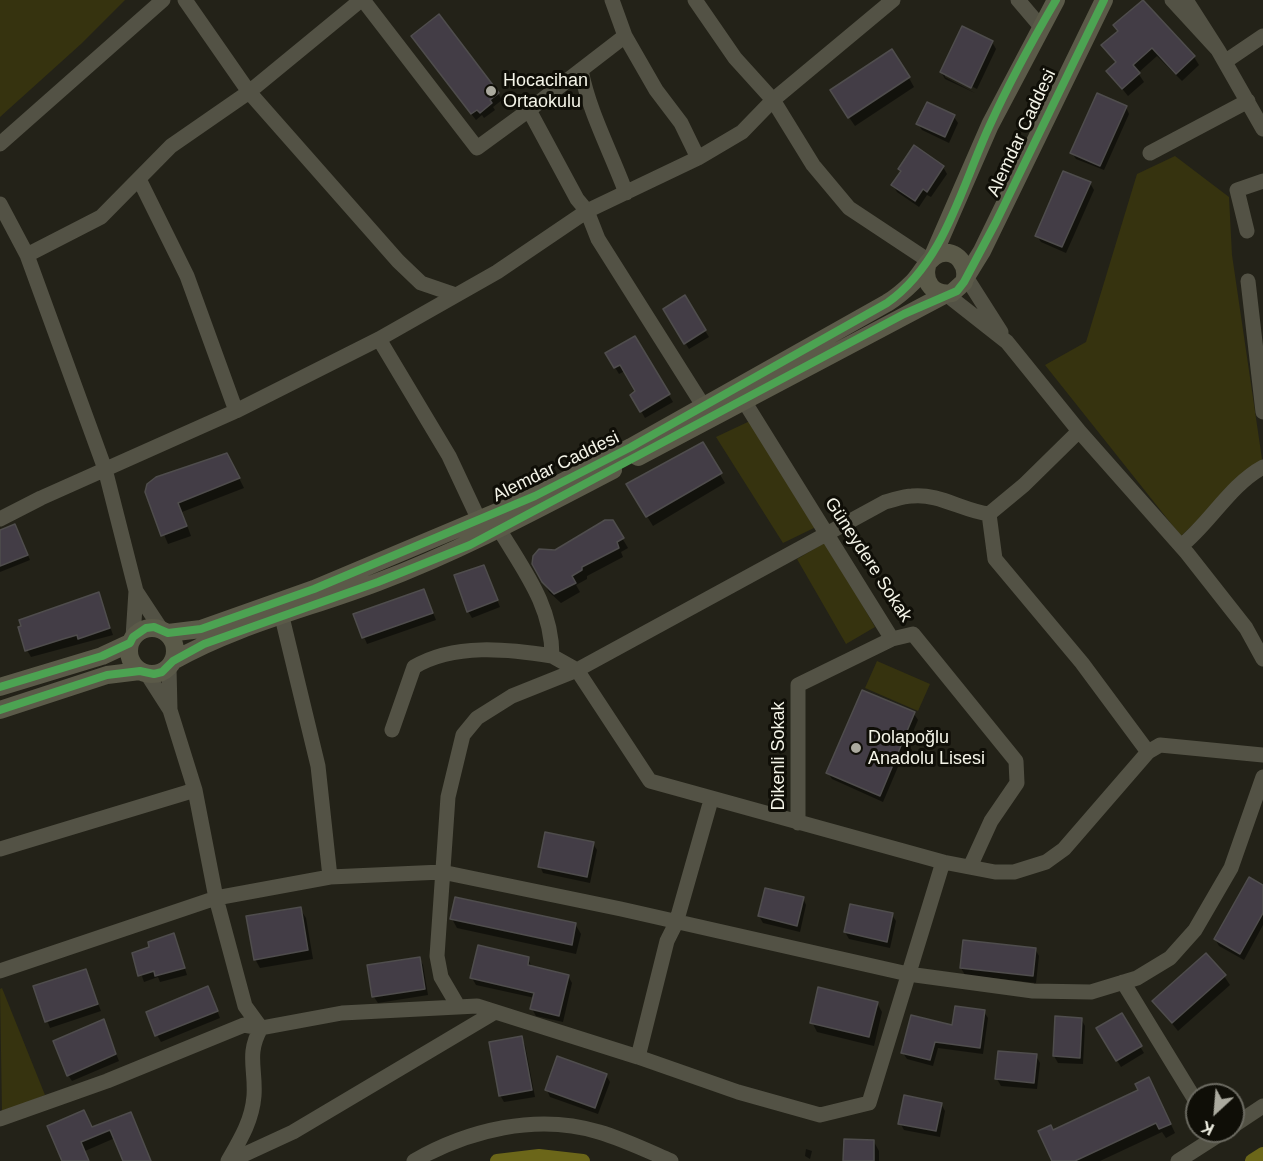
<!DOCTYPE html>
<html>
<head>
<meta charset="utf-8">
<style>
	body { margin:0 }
	#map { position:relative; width:1263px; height:1161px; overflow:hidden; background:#232218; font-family:Helvetica,sans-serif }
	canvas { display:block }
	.north { position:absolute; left:1185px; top:1083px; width:60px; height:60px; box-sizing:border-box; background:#0f0e07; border:2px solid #6b6a61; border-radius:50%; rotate:206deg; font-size:16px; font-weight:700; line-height:24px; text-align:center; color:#f4f4e8 }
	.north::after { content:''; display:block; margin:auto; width:21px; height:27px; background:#abaa9f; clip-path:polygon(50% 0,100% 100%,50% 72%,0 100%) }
</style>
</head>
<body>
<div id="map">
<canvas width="1263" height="1161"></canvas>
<div class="north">K</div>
</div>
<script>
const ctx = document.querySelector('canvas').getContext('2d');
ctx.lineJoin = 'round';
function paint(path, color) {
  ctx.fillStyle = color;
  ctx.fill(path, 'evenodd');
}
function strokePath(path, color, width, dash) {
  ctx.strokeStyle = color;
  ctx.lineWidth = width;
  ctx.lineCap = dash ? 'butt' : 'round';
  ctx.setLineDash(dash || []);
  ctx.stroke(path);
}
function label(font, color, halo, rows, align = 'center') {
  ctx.font = font + ' Helvetica,sans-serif';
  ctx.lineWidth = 6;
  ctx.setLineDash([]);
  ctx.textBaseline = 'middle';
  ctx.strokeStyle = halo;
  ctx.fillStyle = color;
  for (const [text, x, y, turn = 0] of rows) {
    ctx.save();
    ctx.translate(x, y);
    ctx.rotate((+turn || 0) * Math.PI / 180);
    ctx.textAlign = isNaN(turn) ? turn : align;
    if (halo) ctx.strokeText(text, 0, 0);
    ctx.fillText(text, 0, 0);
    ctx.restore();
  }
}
const green = new Path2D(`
	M0,0H125L81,44L0,117Z
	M1175,156L1229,197L1232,255L1262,459L1181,536L1045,365L1086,342L1137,174Z
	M750,421L816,527L783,543L716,437Z
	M826,542L875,627L846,644L797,559Z
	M877,661L930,684L918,711L865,688Z
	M2,988L45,1095L2,1113L0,989Z`);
const shadow = new Path2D(`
	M1115,26L1194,57L1199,65L1182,81L1157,56L1138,73L1144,82L1128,96L1108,71L1116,63L1103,46L1119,32Z
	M416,42L498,93L502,100L493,107L495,110L484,118L482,115L476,120Z
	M992,42L996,49L977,89L945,73V77L975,93L945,79L941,72Z
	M909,78L914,87L855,126L837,100Z
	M1126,107L1129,114L1104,170L1076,159L1072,153Z
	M954,117L958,123L949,143L922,130L918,124Z
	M943,167L947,174L931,197L927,195L919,207L897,192L893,185L902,173L900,169Z
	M1090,183L1094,190L1066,253L1041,242L1037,236Z
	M684,298L709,337L689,349L665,310Z
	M635,338L673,402L645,418L632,395L637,392L625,371L619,374L607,354Z
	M702,444L725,483L653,526L628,485Z
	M232,464L244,488L182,512L191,536L168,544L146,492Z
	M612,521L628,548L621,552L623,557L587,576V579L576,585L580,592L561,603L549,592L534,563Z
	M18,531L30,560L0,572V532Z
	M483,567L500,607L472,618L468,611Z
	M424,591L436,620L367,644L355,615Z
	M98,593L113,635L31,657L27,650Z
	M914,714L918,720L883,802L832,779L828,773Z
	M593,844L597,850L590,883L543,873L540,866Z
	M1263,887V925L1244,960L1219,946L1215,939Z
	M803,898L806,905L800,932L763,923L759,916Z
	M300,909L306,918L313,959L260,968L255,959Z
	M892,915L896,921L890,948L849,939L845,932Z
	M452,919L575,924L581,934L576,954L457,928Z
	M174,935L187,975L160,982L158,977L144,982L134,954Z
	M1035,949L1039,956L1036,983L965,975L961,968Z
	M419,958L423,965L428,995L378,1003L374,997L369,966Z
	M528,958L532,968L568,976L572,983L563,1022L536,1016L532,1009L535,998L476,985L472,978Z
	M85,970L101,1011L50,1028L35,987Z
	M1224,976L1230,985L1178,1031L1154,1001Z
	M211,995L220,1018L161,1042L157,1035Z
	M877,1003L882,1012L874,1046L817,1032L812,1022Z
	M984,1012L988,1018L983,1054L938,1048L933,1066L907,1059L903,1053Z
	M1121,1015L1144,1053L1121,1067L1098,1029Z
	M1081,1019L1085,1026L1083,1064L1058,1063L1054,1056Z
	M103,1021L119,1061L72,1081L68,1075Z
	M521,1038L525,1045L535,1097L504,1102L500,1095Z
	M1036,1056L1040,1063L1037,1089L1001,1086L997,1079Z
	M606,1075L610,1082L598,1114L550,1097L547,1090Z
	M1154,1088L1175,1133L1166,1138L1162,1132L1100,1161H1054L1053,1132Z
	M941,1104L945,1111L940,1137L904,1130L900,1123Z
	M135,1122L151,1161H124L115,1138L85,1151L89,1161H64L92,1129Z
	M874,1142L879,1151V1161H845Z
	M806,1149L812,1151L810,1159L805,1156Z`);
const canal = new Path2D(`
	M497,1161L539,1156L583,1161
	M1252,1161L1263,1154`);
const building = new Path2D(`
	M1143,0L1195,56L1176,74L1152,48L1133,65L1140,73L1122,89L1106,71L1116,62L1101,45L1118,31L1113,25Z
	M439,14L499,93L490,100L492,103L480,113L477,110L471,114L411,36Z
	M962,26L993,41L971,88L940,72Z
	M892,49L910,77L848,118L830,90Z
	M1097,93L1127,106L1100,166L1070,153Z
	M927,102L955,115L945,137L916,124Z
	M914,145L944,166L927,192L923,189L915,201L891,185L901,171L898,169Z
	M1063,171L1091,182L1062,247L1035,236Z
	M685,295L706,330L684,344L663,309Z
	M635,336L670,394L640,412L630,395L635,391L620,365L614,368L605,353Z
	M703,442L722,473L646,517L626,484Z
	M227,453L240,478L178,503L187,526L161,536L145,492L147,484L156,477Z
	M605,520H613L624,538L617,542L619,548L582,567V570L572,576L576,583L554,594L542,582L532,564L533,556L539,549L555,550Z
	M15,524L28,555L0,566V530Z
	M484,565L498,600L467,612L454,575Z
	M424,589L433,613L362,638L353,614Z
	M99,592L110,628L78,639L77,635L63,639L25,651L18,627L21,626L19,620Z
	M862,690L915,712L880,796L826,773Z
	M545,832L594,842L587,877L538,867Z
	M1249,877L1263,885V913L1240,954L1214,939Z
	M765,888L804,897L797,926L758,916Z
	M455,897L576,923L572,945L450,919Z
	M850,904L893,913L887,942L844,932Z
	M301,907L308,950L254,960L246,916Z
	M174,933L185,968L155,976L154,971L138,976L132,953L149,947L148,942Z
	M963,940L1036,948L1033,976L960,968Z
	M478,945L529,957L528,965L569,975L559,1016L530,1009L534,993L470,978Z
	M1206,953L1226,975L1172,1023L1152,1001Z
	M420,957L425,989L372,997L367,965Z
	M86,969L98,1004L45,1022L33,986Z
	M208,986L218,1011L155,1036L146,1012Z
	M818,987L878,1002L869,1037L810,1023Z
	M955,1006L985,1010L980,1048L935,1042L930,1060L901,1053L911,1015L952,1025Z
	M1122,1013L1142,1046L1116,1061L1096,1028Z
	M1055,1016L1082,1018L1080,1058L1053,1056Z
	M104,1019L116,1054L67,1076L53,1041Z
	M522,1036L532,1090L499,1096L489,1042Z
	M998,1051L1037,1054L1034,1083L995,1079Z
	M557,1056L607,1074L595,1108L545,1090Z
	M1149,1077L1171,1124L1159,1129L1156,1123L1075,1161H1052L1038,1131L1051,1125L1053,1130L1138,1090L1135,1084Z
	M904,1095L942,1103L936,1131L898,1124Z
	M84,1110L92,1127L131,1112L151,1161H123L110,1130L81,1142L89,1161H62L47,1126Z
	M844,1139L874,1140V1161H843Z`);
const minor = new Path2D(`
	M185,0L249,92L398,261L421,283L456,295
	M363,0L477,148L529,110
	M612,0L625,36L529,110L577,199L587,211L598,239L704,407
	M695,0L735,58L773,100L813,165L849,208L929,261
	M1018,0L1041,27
	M1172,0L1218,50L1186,0
	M625,36L656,90L681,123L698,158
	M1218,50L1263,129
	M1226,61L1263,36
	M581,70C589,112 611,152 626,193
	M0,144L163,0
	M1150,153L1248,101
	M139,179L187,276L236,411
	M0,204L27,255L105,469L136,591L161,629
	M1247,231L1237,190L1263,181
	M27,255L101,217L171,146L249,92L361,0
	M966,277L1001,332
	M1248,281L1263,412
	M946,294L1007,342L1079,431L1187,553L1246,628L1263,659
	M379,339L449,456L479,520
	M744,401L892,639L913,634L1016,761L1017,783L991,821L970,867
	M989,514L995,559L1082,663L1148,752
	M0,519L41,498L236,411L379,339L497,272L587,211L698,158L742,132L773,100L893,0
	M499,529C524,571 552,606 552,656L577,670L885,502C894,500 903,496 912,496C938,493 964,511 989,514L1024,485L1079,431
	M1181,546C1210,523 1230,485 1263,467
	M282,617L318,766L330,877
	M133,637L136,591
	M147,674L170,710
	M392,730L414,667C454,643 508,649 552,656
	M798,823V685L892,639
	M0,849L195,790
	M0,971L216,898L195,790L170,710L169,668
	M1123,982L1197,1103
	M458,1006L441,977L437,956L448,797L463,735L477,718L512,696L577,670L650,781L943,862L995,872H1014L1046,862L1064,849L1148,752L1160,745L1263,755
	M638,1057L667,941L676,923L711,800
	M0,1119L107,1081L244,1025L261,1028L245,1006L216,898L330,877L442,872L621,909L908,974L1033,991L1091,992L1137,978L1170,958L1195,930L1231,868L1263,777
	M1233,1126L1263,1106
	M228,1161C240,1140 252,1121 254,1096C256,1069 246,1054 261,1028L342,1013L477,1006L638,1057L738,1092L820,1115L869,1103L943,862
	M230,1161L293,1132L495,1012
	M414,1161C468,1130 537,1113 599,1132C623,1139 648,1151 671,1161
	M1178,1161L1225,1131`);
const major = new Path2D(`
	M932,258L990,125L1056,0
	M966,277L982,251L1104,0
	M638,457L946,294
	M129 651a23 23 0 1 1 46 0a23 23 0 1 1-46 0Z
	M168,633L201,629L314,589L535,496L631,447L887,303C897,297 905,290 913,282C921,274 928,258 939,254C957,248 969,266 964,282L952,293C934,296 923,283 927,266
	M173,661C236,625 310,608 378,582C460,551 536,510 613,470
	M0,687L102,656L130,643
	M0,710L107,675L140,671`);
const cycleway = new Path2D(`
	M0,687L102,656L130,643L133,637L146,628L154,627L168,633L201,629L314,589L535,496L631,447L887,303C944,263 961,188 989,127C1009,83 1032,41 1056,0
	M0,710L107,675L140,671L154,674L162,672L173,661L204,644L378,582L470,545L904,314L957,291L964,282L996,222L1104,0`);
const markers = [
	[491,91,6,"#abaa9f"],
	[856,748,6,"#abaa9f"]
];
const poiNames = [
	["Hocacihan",503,81],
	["Ortaokulu",503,102],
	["Dolapoğlu",868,738],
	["Anadolu Lisesi",868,759]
];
const streetNames = [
	["Alemdar Caddesi",1022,133,-65],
	["Alemdar Caddesi",556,467,-26],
	["Güneydere Sokak",868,560,57],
	["Dikenli Sokak",779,756,-90]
];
paint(green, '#36330f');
paint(shadow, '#0007');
strokePath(canal, '#6b6619', 14);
paint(building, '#433d46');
strokePath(building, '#4f4d4d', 1.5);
strokePath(minor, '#535245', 15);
strokePath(major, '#5b5a49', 18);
strokePath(cycleway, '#4ca352', 8);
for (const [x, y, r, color] of markers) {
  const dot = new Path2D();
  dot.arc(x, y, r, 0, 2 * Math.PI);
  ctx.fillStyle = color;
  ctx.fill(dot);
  strokePath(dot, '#0f0e07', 2);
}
label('18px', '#f4f4e8', '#0f0e07', poiNames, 'left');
label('18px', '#f4f4e8', '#0f0e07', streetNames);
</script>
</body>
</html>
